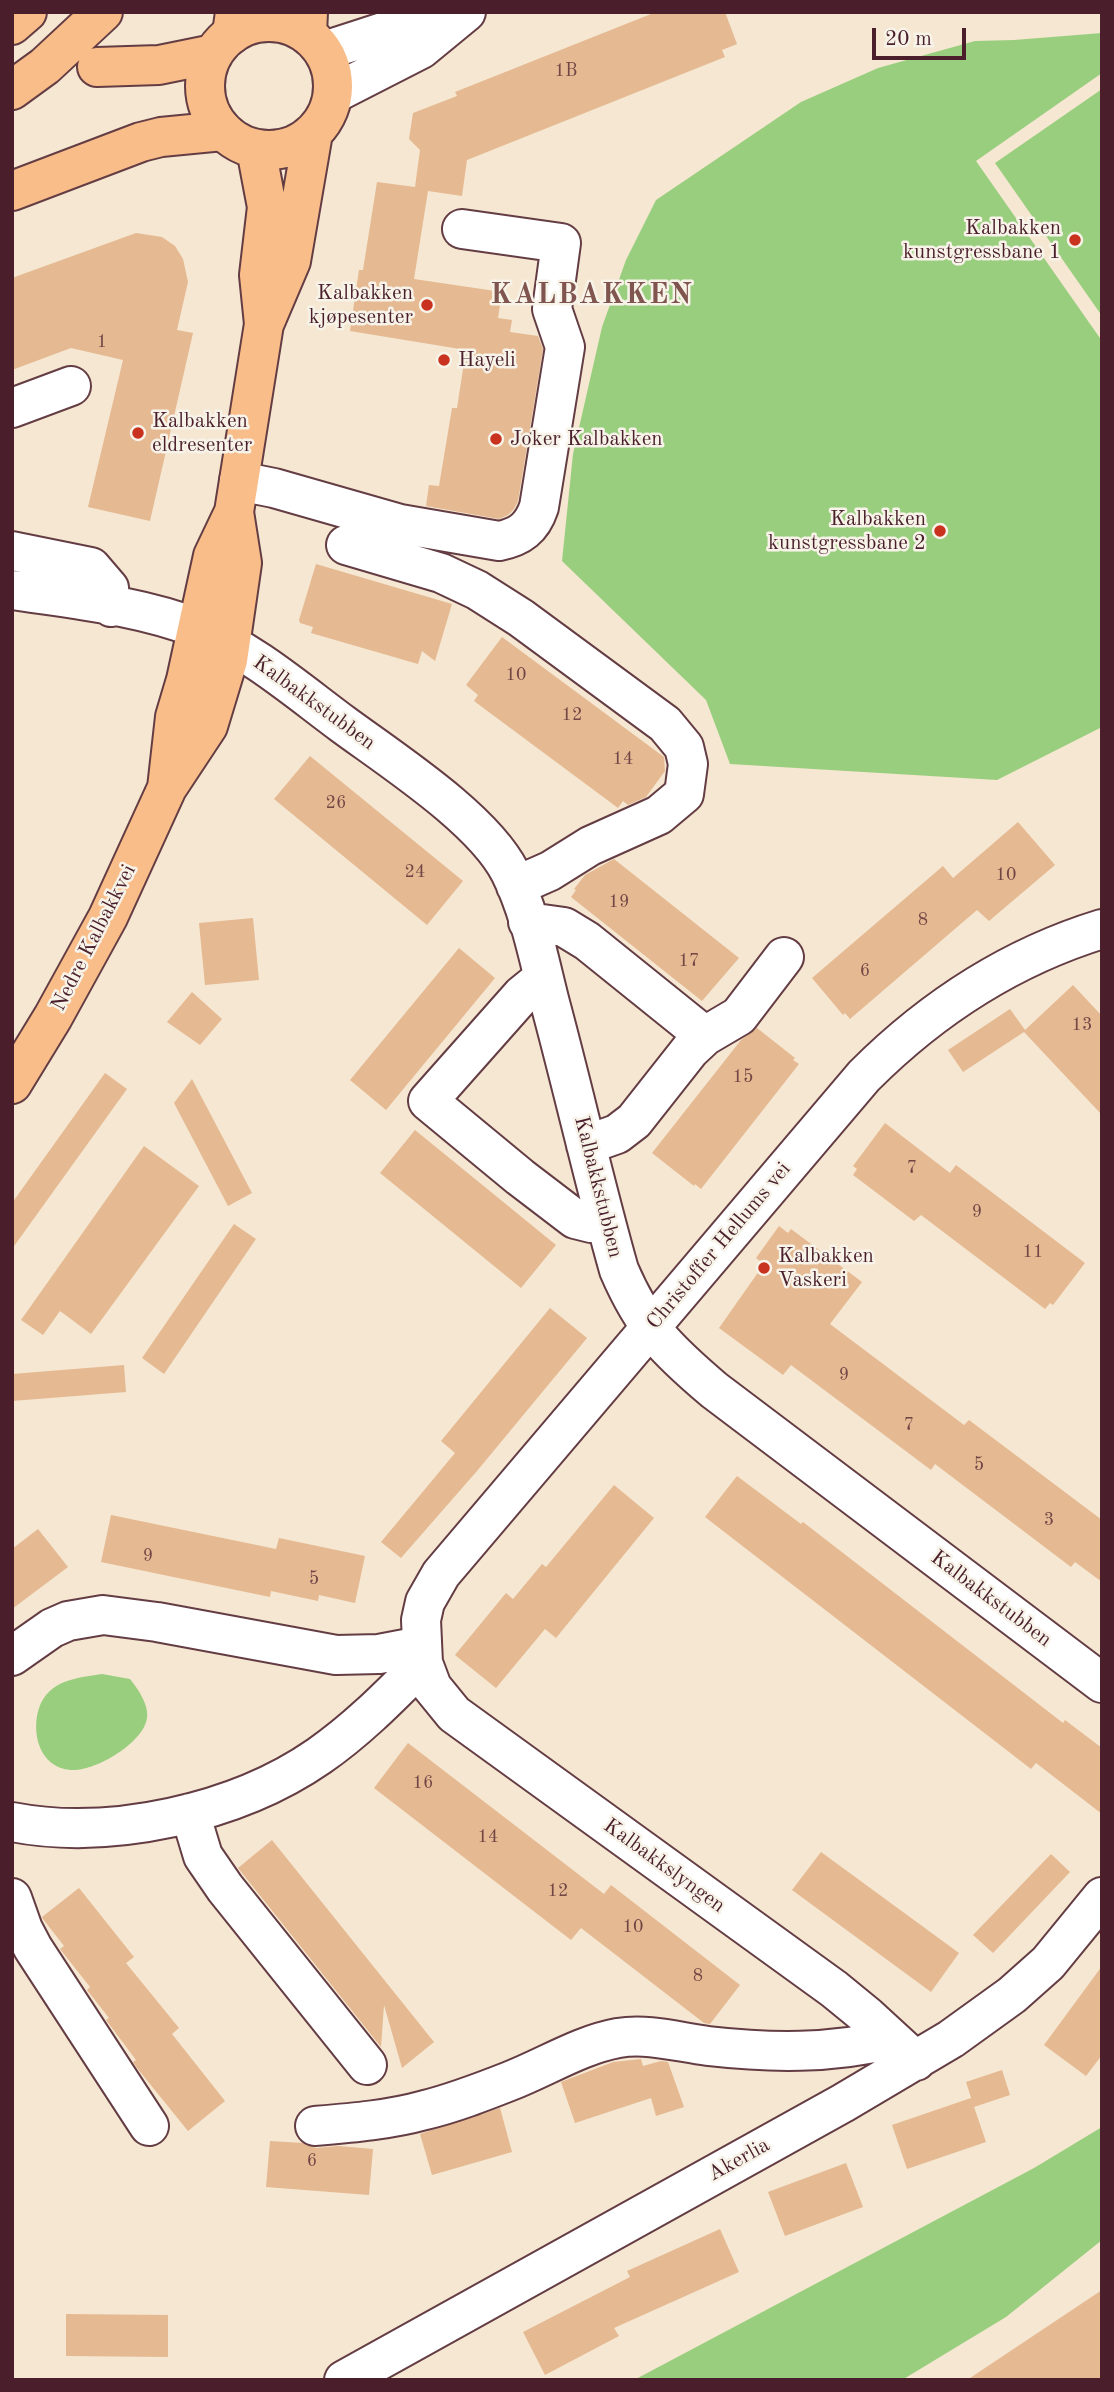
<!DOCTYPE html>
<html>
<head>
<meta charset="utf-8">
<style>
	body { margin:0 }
	#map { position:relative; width:1114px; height:2392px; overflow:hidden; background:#f5e7d1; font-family:"Old Standard TT",serif }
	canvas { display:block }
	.frame { position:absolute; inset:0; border:14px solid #4a1f2b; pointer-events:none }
	.scale { position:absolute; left:872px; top:28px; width:94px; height:32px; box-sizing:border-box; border:4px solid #4a1f2b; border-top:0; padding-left:9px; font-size:21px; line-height:24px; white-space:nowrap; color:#4a1f2b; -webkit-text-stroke:5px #f7f3e8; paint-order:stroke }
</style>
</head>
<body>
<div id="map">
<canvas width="1114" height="2392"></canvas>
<div class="frame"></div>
<div class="scale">20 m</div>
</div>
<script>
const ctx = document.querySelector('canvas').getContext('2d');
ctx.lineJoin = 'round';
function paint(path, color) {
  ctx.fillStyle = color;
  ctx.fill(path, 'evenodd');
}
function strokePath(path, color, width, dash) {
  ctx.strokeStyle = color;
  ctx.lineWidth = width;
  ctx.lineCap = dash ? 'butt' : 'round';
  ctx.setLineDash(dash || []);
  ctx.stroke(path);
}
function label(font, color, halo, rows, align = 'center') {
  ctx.font = font + ' "Old Standard TT",serif';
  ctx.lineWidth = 5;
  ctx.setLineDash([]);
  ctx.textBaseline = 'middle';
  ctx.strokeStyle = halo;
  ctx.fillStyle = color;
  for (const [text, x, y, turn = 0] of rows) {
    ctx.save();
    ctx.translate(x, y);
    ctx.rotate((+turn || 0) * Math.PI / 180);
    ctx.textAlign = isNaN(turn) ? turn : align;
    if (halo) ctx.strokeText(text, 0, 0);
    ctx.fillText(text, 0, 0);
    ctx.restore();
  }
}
const green = new Path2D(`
	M1102,33V73L976,161L1102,341V727L997,780L730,764L706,700L562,561L573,454L602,327L626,260L656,200L801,102L878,68L975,41L1014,40Z
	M1102,89V316L995,163Z
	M102,1674L130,1679C138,1689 149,1705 147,1718C144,1743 94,1772 71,1770C39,1768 31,1732 39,1708C49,1680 76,1678 102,1674Z
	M1102,2127V2240L1006,2317L902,2380H634L1034,2168Z`);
const building = new Path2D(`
	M656,12H725L737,44L722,50L725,57L467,160L462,196L428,191L414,279L502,292L498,318L512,320L510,332L538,336L543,349L518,501L514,509L508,515L499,519L426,506L429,485L439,486L452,408H457L466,350L350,331L359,270H363L377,182L415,187L420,150L409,139L413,113L457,96L455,92Z
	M136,233L162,237L175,246L183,259L188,282L177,330L193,333L150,521L88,507L123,360L71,348L12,370V278Z
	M316,564L452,604L435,661L422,651L418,664L311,633L313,627L300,623L299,620Z
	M502,637L664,757L665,771L646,797L628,805L623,801L618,808L474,701L478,695L466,685Z
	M310,756L463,881L427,925L274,799Z
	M1018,822L1055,865L989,921L977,910L850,1019L845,1013L843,1015L812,978L943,866L953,878Z
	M614,859L739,958L702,1001L571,897L576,890L574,889L585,875Z
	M253,918L259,980L205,985L199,923Z
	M459,948L495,978L386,1110L350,1080Z
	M1073,985L1102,1016V1115L1024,1032L963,1072L948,1050L1010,1009L1025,1030Z
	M192,992L222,1019L200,1045L167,1022Z
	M757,1028L795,1058L793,1060L799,1064L701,1189L695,1184L694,1186L652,1153L741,1040Z
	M105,1073L127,1089L12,1249V1203Z
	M192,1079L252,1193L228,1206L174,1103Z
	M885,1123L950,1173L956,1165L1085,1263L1053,1305L1050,1303L1045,1309L921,1215L914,1221L853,1175L857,1169L853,1166Z
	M415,1130L556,1245L521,1288L380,1173Z
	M144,1146L199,1186L91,1334L60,1311L43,1335L21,1320Z
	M234,1224L256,1239L164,1374L142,1358Z
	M779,1226L788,1233L791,1229L862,1282L830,1324L964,1425L969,1420L1102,1520V1582L1075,1562L1071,1567L935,1464L931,1470L791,1365L783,1375L719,1328L764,1264L756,1258Z
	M550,1308L587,1338L477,1471L401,1558L381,1542L455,1453L441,1441Z
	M124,1365L126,1392L12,1401V1374Z
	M737,1476L801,1524L803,1522L1063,1723L1065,1720L1102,1748V1814L1036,1763L1031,1769L705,1517Z
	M614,1485L654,1518L556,1638L545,1629L496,1688L455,1655L506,1593L513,1599L542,1564L546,1567Z
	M111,1515L276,1549L279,1538L365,1556L355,1603L319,1595L318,1601L271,1591L270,1597L101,1562Z
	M38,1529L68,1567L12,1609V1549Z
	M408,1743L604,1894L611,1885L740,1985L710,2024L704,2023L581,1928L571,1940L374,1788Z
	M272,1840L434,2042L402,2068L384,2005L381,2047L238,1868Z
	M821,1852L959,1953L931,1992L792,1890Z
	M1051,1854L1070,1872L993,1953L973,1935Z
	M79,1888L134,1957L126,1963L179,2028L172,2034L225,2101L188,2131L137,2068L133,2062L136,2060L106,2020L109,2018L87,1990L90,1987L60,1949L64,1946L43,1919L42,1917Z
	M1102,1966V2055L1086,2076L1044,2045Z
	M641,2059L643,2066L661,2061L668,2062L684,2107L656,2116L651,2098L575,2123L561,2082L613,2062Z
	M1002,2070L1010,2095L974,2107L966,2082Z
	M971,2098L986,2142L907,2169L892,2125Z
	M500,2108L512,2152L432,2175L420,2134Z
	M270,2141L303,2143L316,2148L338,2146L373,2149L369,2195L266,2187Z
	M846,2163L863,2207L785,2236L768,2192Z
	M720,2229L739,2272L614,2328L619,2336L545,2375L523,2332L630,2277L627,2271Z
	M1102,2290V2380H967Z
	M66,2314L168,2315V2357L66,2356Z`);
const minor = new Path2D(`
	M324,51L392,29L459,13
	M333,94L421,49L466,12
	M12,408L71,386
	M239,481L274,488L400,524L499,541C520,537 532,528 539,507L565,347L552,309L561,243L462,229
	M346,545L441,573L477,590L521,618L665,724L684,747L688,764L684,794L659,815L590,846L550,871L516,886
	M12,551L91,567L109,588L111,607
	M12,590C72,599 142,606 199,629C252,651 298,691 344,725C393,761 483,819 510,872C530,912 539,960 550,1003C574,1092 594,1182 619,1270C644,1328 667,1350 714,1390L1102,1683
	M528,922L564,927L587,941L705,1036
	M543,978L522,995L428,1101L520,1177L575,1219L591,1223H606
	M586,1145L617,1134L634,1121L690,1050L705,1036L739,1016L784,957
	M12,1656L52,1628L68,1621L103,1615L157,1622L336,1655L379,1654L421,1646
	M190,1813L203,1856L225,1888L367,2065
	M12,1822C110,1841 237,1813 319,1756C358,1729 390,1696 423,1663
	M12,1898L23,1929L33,1948L149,2126
	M916,2061L867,2016L834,1989L454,1714L432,1687L423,1663L421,1620L425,1602L441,1574L864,1076C931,1009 1011,957 1102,929
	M315,2126C351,2123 389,2120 425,2110C454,2103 482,2092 510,2081C546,2067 580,2045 618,2038C648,2033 678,2042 708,2046C770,2053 831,2054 892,2039
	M344,2380L843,2103L951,2039L1012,1995L1048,1963L1102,1897`);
const major = new Path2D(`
	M205 86a64 64 0 1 1 128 0a64 64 0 1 1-128 0Z
	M265,322L291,261L313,133
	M167,788L175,717L186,680L213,556L234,512L264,324L259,275L267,207L256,149
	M12,1084L53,1017L108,917L167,788L208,726L228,660L242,563L234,512`);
const highway = new Path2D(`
	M12,25L27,12
	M232,34L235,12
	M307,34L308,12
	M97,67L159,65L213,54
	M12,90L45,66L103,12
	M12,191L141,142L161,137L223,131`);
const markers = [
	[1075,240,7,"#c8321e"],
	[427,305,7,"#c8321e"],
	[444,360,7,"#c8321e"],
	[138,433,7,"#c8321e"],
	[496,439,7,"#c8321e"],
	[940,531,7,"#c8321e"],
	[764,1268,7,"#c8321e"]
];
const numberNames = [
	["1B",566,71],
	["1",102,342],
	["10",516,675],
	["12",572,715],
	["14",623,759],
	["26",336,803],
	["24",415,872],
	["10",1006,875],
	["19",619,902],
	["8",923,920],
	["17",689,961],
	["6",865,971],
	["13",1082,1025],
	["15",743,1077],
	["7",912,1168],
	["9",977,1212],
	["11",1033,1252],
	["9",844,1375],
	["7",909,1425],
	["5",979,1465],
	["3",1049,1520],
	["9",148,1556],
	["5",314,1579],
	["16",423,1783],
	["14",488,1837],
	["12",558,1891],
	["10",633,1927],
	["8",698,1976],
	["6",312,2161]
];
const poiNames = [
	["Kalbakken",1061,228,"right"],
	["kunstgressbane 1",1061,252,"right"],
	["Kalbakken",413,293,"right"],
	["kjøpesenter",413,317,"right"],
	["Hayeli",458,360],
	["Kalbakken",152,421],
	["eldresenter",152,445],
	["Joker Kalbakken",510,439],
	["Kalbakken",926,519,"right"],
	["kunstgressbane 2",926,543,"right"],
	["Kalbakken",778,1256],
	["Vaskeri",778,1280]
];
const streetNames = [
	["Kalbakkstubben",314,703,36],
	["Nedre Kalbakkvei",94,938,-63],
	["Kalbakkstubben",598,1187,76],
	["Christoffer Hellums vei",719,1246,-50],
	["Kalbakkstubben",991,1599,37],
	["Kalbakkslyngen",664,1866,36],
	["Akerlia",739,2160,-29]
];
const districtNames = [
	["KALBAKKEN",592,296]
];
paint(green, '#9ace7f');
paint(building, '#e5b992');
strokePath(minor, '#643d44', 42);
strokePath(major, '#643d44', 42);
strokePath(highway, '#643d44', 42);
strokePath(minor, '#fff', 38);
strokePath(major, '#f8bd89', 38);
strokePath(highway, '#f8bd89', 38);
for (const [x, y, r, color] of markers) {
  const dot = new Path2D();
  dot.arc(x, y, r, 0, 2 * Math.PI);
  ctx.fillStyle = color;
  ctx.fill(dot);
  strokePath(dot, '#f7f3e8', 2.5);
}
label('18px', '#714645', null, numberNames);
label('21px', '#4a1f2b', '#f7f3e8', poiNames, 'left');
label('21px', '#4a1f2b', '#f7f3e8', streetNames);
ctx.letterSpacing = '2px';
label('bold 28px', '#80554f', '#f7f3e8', districtNames);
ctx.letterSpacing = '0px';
</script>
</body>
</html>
